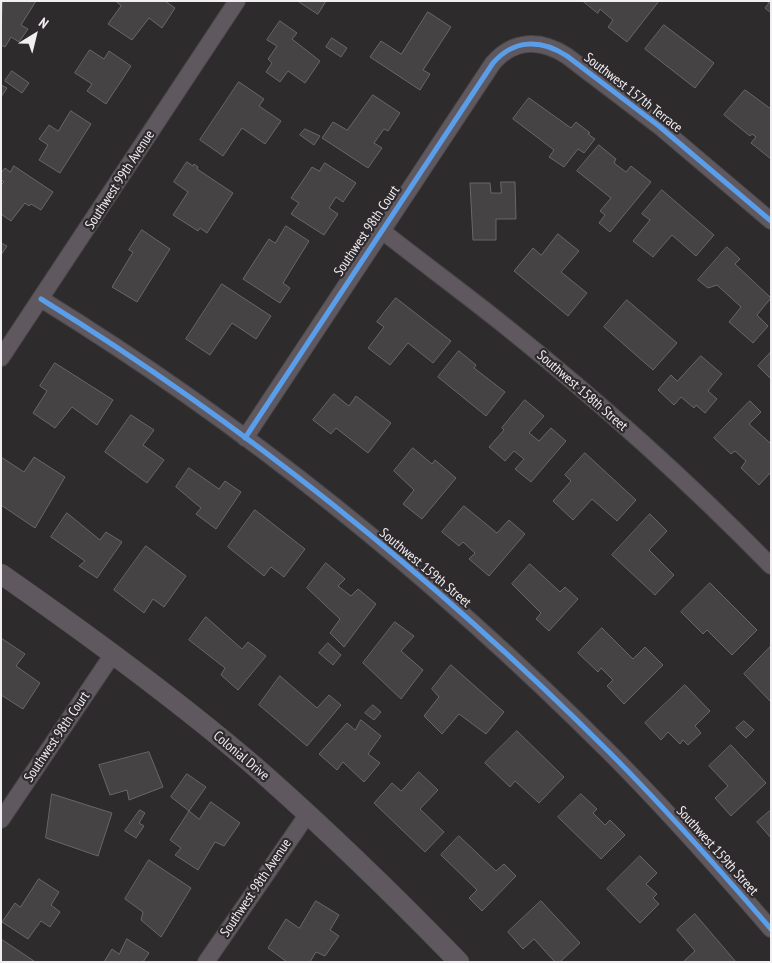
<!DOCTYPE html>
<html>
<head>
<meta charset="utf-8">
<style>
	body { margin:0 }
	#map { position:relative; width:772px; height:963px; overflow:hidden; background:#2d2b2c; font-family:"PT Sans Narrow",sans-serif }
	canvas { display:block }
	.frame { position:absolute; inset:0; border:2px solid #f1eff1; pointer-events:none }
	.north { position:absolute; left:10px; top:10px; width:50px; height:50px; -webkit-text-stroke:4px #2e2a2d; paint-order:stroke; rotate:36deg; font-size:14px; font-weight:700; line-height:20px; text-align:center; color:#f1eff1 }
	.north::after { content:''; display:block; margin:auto; width:18px; height:22px; background:#f1eff1; clip-path:polygon(50% 0,100% 100%,50% 72%,0 100%) }
</style>
</head>
<body>
<div id="map">
<canvas width="772" height="963"></canvas>
<div class="frame"></div>
<div class="north">N</div>
</div>
<script>
const ctx = document.querySelector('canvas').getContext('2d');
ctx.lineJoin = 'round';
function paint(path, color) {
  ctx.fillStyle = color;
  ctx.fill(path, 'evenodd');
}
function strokePath(path, color, width, dash) {
  ctx.strokeStyle = color;
  ctx.lineWidth = width;
  ctx.lineCap = dash ? 'butt' : 'round';
  ctx.setLineDash(dash || []);
  ctx.stroke(path);
}
function label(font, color, halo, rows, align = 'center') {
  ctx.font = font + ' "PT Sans Narrow",sans-serif';
  ctx.lineWidth = 4.5;
  ctx.setLineDash([]);
  ctx.textBaseline = 'middle';
  ctx.strokeStyle = halo;
  ctx.fillStyle = color;
  for (const [text, x, y, turn = 0] of rows) {
    ctx.save();
    ctx.translate(x, y);
    ctx.rotate((+turn || 0) * Math.PI / 180);
    ctx.textAlign = isNaN(turn) ? turn : align;
    if (halo) ctx.strokeText(text, 0, 0);
    ctx.fillText(text, 0, 0);
    ctx.restore();
  }
}
const building = new Path2D(`
	M3,1H36L21,25L28,29L19,42L11,37L5,47L1,45Z
	M116,1H165L175,8L162,28L149,18L132,40L108,24L121,6Z
	M298,1H326L318,14Z
	M583,1H659L627,42L608,27L613,20L600,9L598,13Z
	M766,1H771V13L765,8L769,3Z
	M428,12L451,27L423,70L430,74L420,90L370,57L381,41L401,54Z
	M280,21L297,33L292,39L320,61L305,83L288,71L280,82L266,72L272,63L268,59L277,46L267,40Z
	M664,25L714,63L695,88L645,49Z
	M332,38L347,48L341,57L326,47Z
	M90,50L104,59L109,51L131,66L106,104L87,91L92,84L75,73Z
	M12,71L29,83L22,93L5,81Z
	M239,82L264,99L259,106L281,121L265,144L242,128L223,156L200,140Z
	M1,85L7,88L1,97Z
	M745,90L771,109V159L751,143L756,137L752,134L750,136L724,115Z
	M373,95L400,113L388,131L384,129L374,143L382,148L368,168L322,138L333,122L347,130Z
	M529,98L571,128L576,122L590,133L588,134L595,139L584,153L578,149L564,167L549,157L554,150L513,119Z
	M71,111L91,124L60,173L39,160L48,145L39,139L49,125L58,131Z
	M305,129L320,136L314,145L300,135Z
	M599,145L616,159L614,163L626,172L631,166L651,182L610,232L599,223L605,215L600,211L611,198L577,171Z
	M187,162L193,166L194,164L198,167L197,169L233,193L207,233L200,228L198,231L173,215L188,192L174,182Z
	M325,163L356,183L343,202L336,197L329,208L338,214L324,235L291,214L299,203L291,198L312,167L319,171Z
	M14,166L53,192L41,210L31,204L29,206L25,203L11,221L1,214V185L4,182L1,180V173L5,168L10,172Z
	M501,182H515L516,219H496V240H473L470,183H490L491,193H501Z
	M662,190L714,235L696,256L672,235L653,257L633,241L650,220L642,214Z
	M286,226L309,241L283,283L290,288L280,303L243,279L269,239L275,243Z
	M142,230L170,249L137,302L112,287L133,252L129,250Z
	M558,234L579,251L561,272L587,293L568,316L514,271L533,248L541,255Z
	M1,243L7,246L1,255Z
	M727,247L740,259L735,264L771,298L757,315L768,326L753,343L729,322L741,307L717,285L708,288L698,280Z
	M222,284L271,316L256,339L232,323L210,355L186,339Z
	M396,298L451,341L433,363L408,343L390,365L368,348L384,327L377,322Z
	M627,300L677,343L653,370L604,327Z
	M459,351L476,365L474,368L505,392L486,416L438,377Z
	M771,352V379L758,366Z
	M701,356L722,374L708,391L717,399L705,413L696,405L694,408L681,397L674,405L658,390L671,375L677,381Z
	M55,363L113,400L97,425L72,407L55,428L33,413L47,391L40,386Z
	M334,394L349,406L356,396L391,423L368,453L336,428L331,434L313,420Z
	M525,400L544,416L529,433L539,441L551,428L566,441L531,482L515,469L524,459L514,451L505,461L489,447L504,430L502,428Z
	M750,401L761,412L749,424L770,443L771,442V472L759,485L741,468L746,461L735,451L731,454L714,438Z
	M131,415L154,430L143,445L164,460L147,483L105,452Z
	M413,448L432,464L435,460L456,478L422,519L403,504L414,490L394,471Z
	M585,453L636,500L617,521L592,499L573,520L553,501L571,481L565,475Z
	M1,457L24,472L34,457L65,477L35,528L1,505Z
	M189,468L219,489L225,481L241,492L216,529L196,514L201,508L176,487Z
	M464,506L497,533L509,520L525,534L489,576L469,559L475,553L463,542L459,546L442,532Z
	M255,510L305,549L284,577L271,567L264,576L228,547Z
	M67,513L100,540L106,532L122,542L97,578L79,566L85,561L51,537Z
	M650,514L667,531L649,550L674,575L655,595L612,555Z
	M146,546L186,576L164,607L153,599L144,613L114,590Z
	M326,563L345,579L338,586L351,596L358,589L376,604L344,647L330,633L340,619L307,588Z
	M530,564L560,592L565,587L578,599L549,631L536,619L541,613L512,584Z
	M710,583L757,630L732,655L707,630L703,634L681,612Z
	M206,617L242,649L248,642L266,656L238,690L221,675L225,668L189,640Z
	M395,622L414,636L401,651L423,670L401,699L363,663Z
	M602,628L633,659L645,647L663,665L624,704L607,686L613,680L601,668L598,672L578,653Z
	M1,638L25,654L16,666L40,683L23,709L1,695Z
	M328,643L341,655L333,665L319,653Z
	M771,646V702L744,674Z
	M451,665L504,712L486,734L459,714L442,734L424,716L439,697L432,689Z
	M280,676L317,708L329,695L341,705L307,746L259,705Z
	M685,685L710,711L695,726L701,733L688,745L683,740L680,744L668,732L661,740L645,723Z
	M373,705L381,712L374,720L365,713Z
	M361,720L381,736L368,754L380,763L364,782L343,762L337,770L319,754L347,723L355,730Z
	M744,721L754,730L746,738L736,728Z
	M517,731L564,777L539,803L515,781L510,787L485,763Z
	M731,745L766,783L731,816L715,798L728,786L709,766Z
	M149,752L163,787L129,800L127,790L110,795L99,765Z
	M419,772L438,790L420,809L444,832L425,852L374,803L392,783L401,791Z
	M187,774L206,787L189,811L171,797Z
	M52,794L112,813L98,856L46,838Z
	M581,794L597,809L593,813L605,825L610,820L625,835L601,859L558,817Z
	M211,802L240,823L224,846L215,842L198,870L175,855L181,848L170,840L189,811L199,819Z
	M140,810L145,813L139,823L144,826L136,838L125,831Z
	M771,810V838L757,822Z
	M459,836L496,871L504,864L516,876L482,911L469,898L477,890L441,855Z
	M640,856L657,873L646,884L657,894L653,898L659,904L640,923L607,889Z
	M149,860L191,888L161,937L141,920L143,912L125,899Z
	M39,879L59,892L51,905L60,912L50,927L41,921L28,939L2,922L15,903L20,907Z
	M316,901L339,915L330,930L339,936L325,956L316,952L310,962H287L268,948L286,919L299,928Z
	M541,901L580,943L560,962H555L534,939L523,949L508,932Z
	M695,914L736,962H683L695,951L677,930Z
	M1,939L34,961L33,962H1Z
	M127,939L149,953L143,962H104L112,949L119,954Z`);
const minor = new Path2D(`
	M381,230C424,264 468,296 510,330C601,403 689,482 771,566
	M41,299C247,426 439,582 610,753C666,809 719,869 771,929
	M1,358L237,1
	M245,438L493,63C514,39 541,39 567,56L659,126L771,221
	M1,820L113,654
	M206,962L307,815`);
const tertiary = new Path2D(`
	M1,574C90,636 178,700 260,771C329,832 395,896 459,962`);
const cycleway = new Path2D(`
	M41,299C247,426 439,582 610,753C666,809 719,869 771,929
	M245,438L493,63C514,39 541,39 567,56L659,126L771,221`);
const streetNames = [
	["Southwest 157th Terrace",633,93,38],
	["Southwest 99th Avenue",120,180,-57],
	["Southwest 98th Court",367,231,-56],
	["Southwest 158th Street",582,391,41],
	["Southwest 159th Street",425,568,40],
	["Southwest 98th Court",57,737,-56],
	["Colonial Drive",241,756,40],
	["Southwest 159th Street",717,851,48],
	["Southwest 98th Avenue",256,888,-56]
];
paint(building, '#454344');
strokePath(building, '#696768', 1);
strokePath(minor, '#484648', 18);
strokePath(tertiary, '#484648', 21);
strokePath(minor, '#60585f', 16);
strokePath(tertiary, '#60585f', 20);
strokePath(cycleway, '#5a9eea', 5);
label('14px', '#f1eff1', '#2e2a2d', streetNames);
</script>
</body>
</html>
